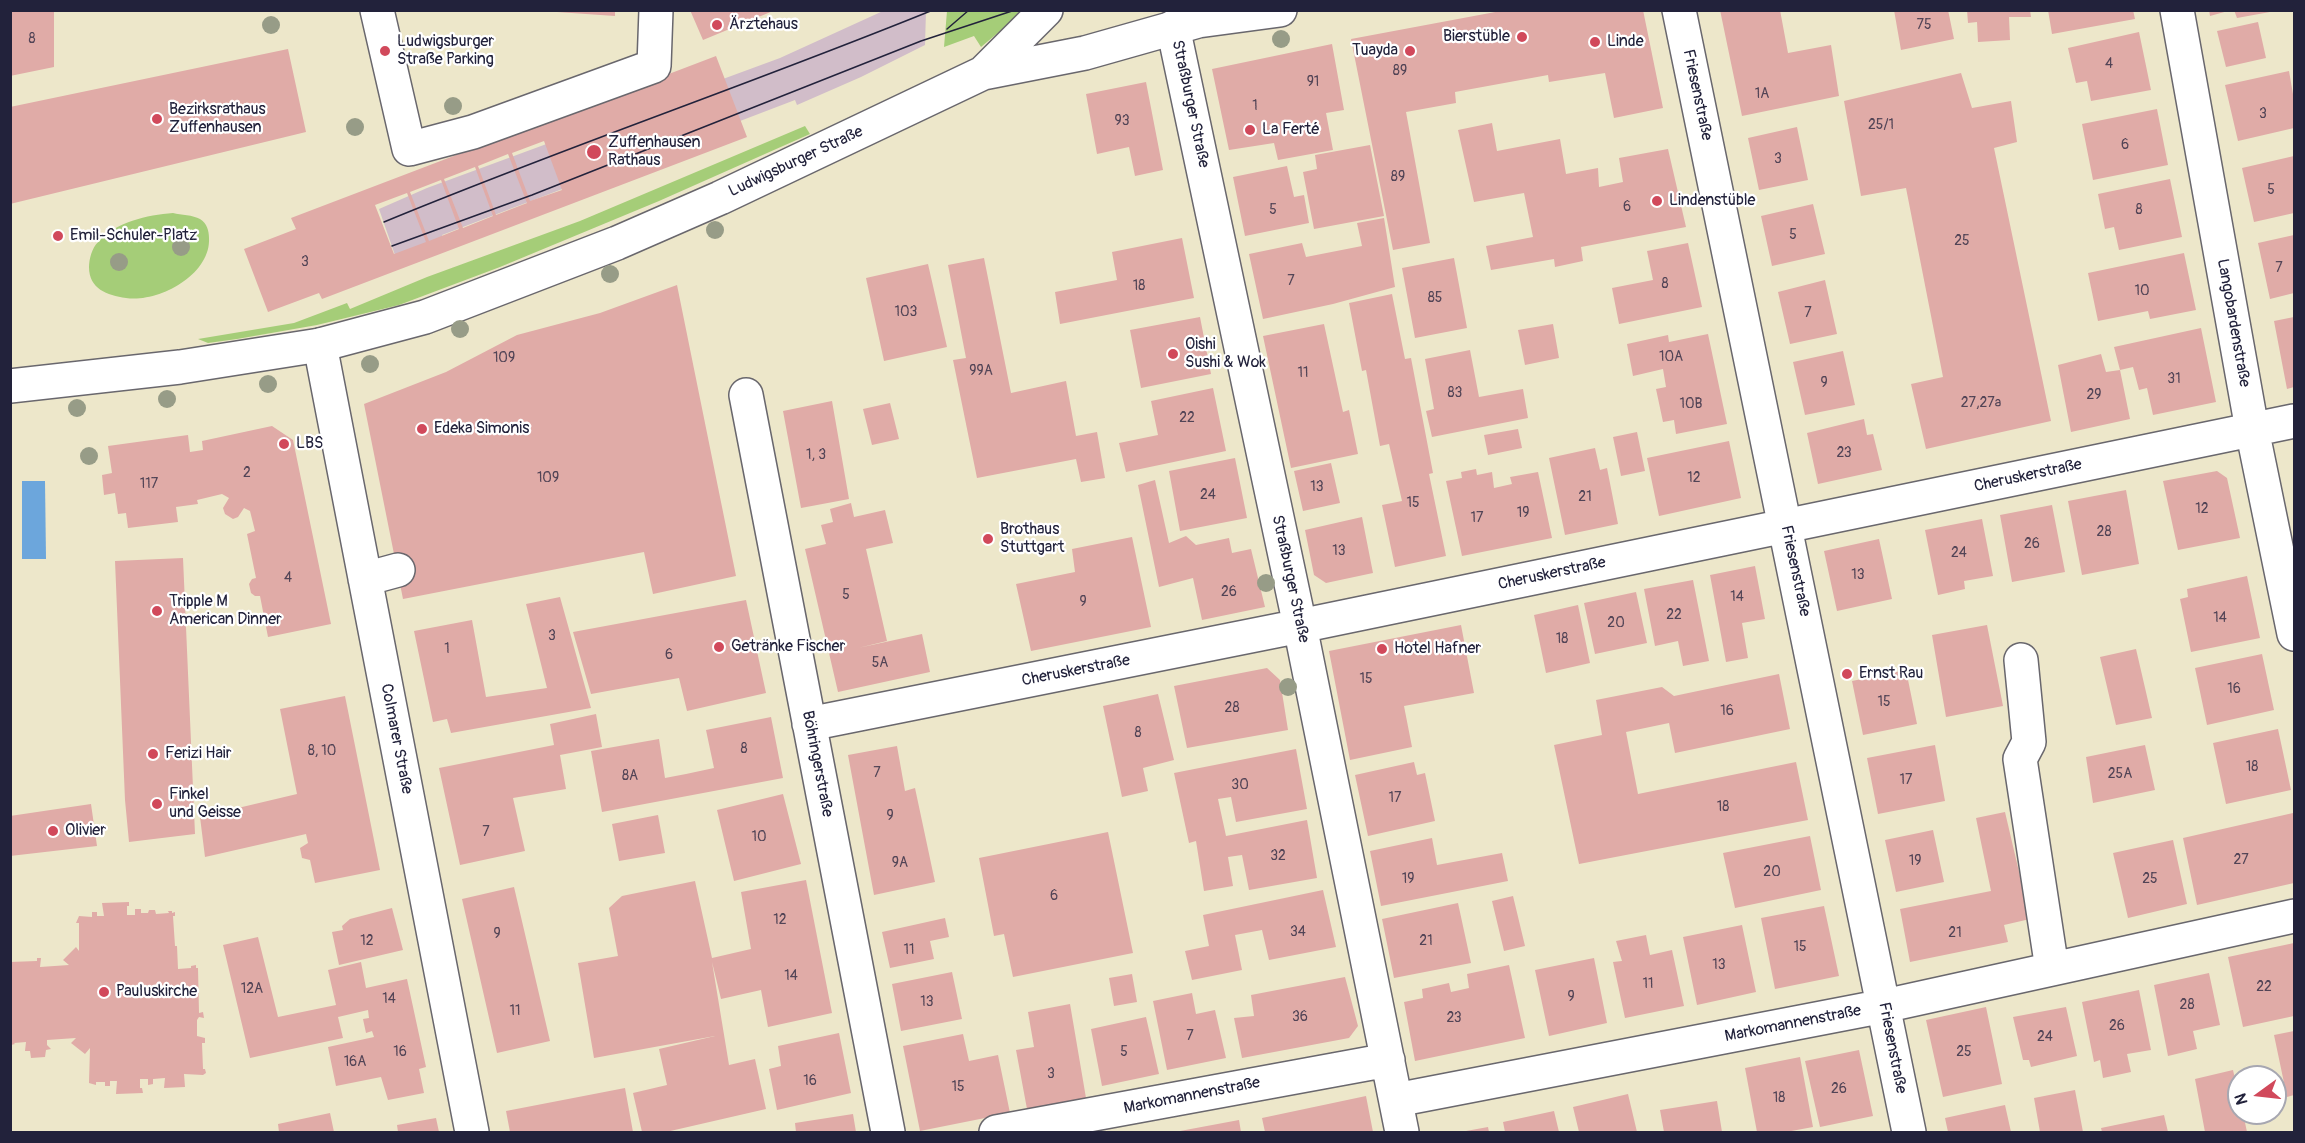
<!DOCTYPE html>
<html>
<head>
<meta charset="utf-8">
<style>
	body { margin:0 }
	#map { position:relative; width:2305px; height:1143px; overflow:hidden; background:#ede7ca; font-family:Pangolin,sans-serif }
	canvas { display:block }
	.frame { position:absolute; inset:0; border:12px solid #22223b; pointer-events:none }
	.north { position:absolute; left:2227px; top:1065px; width:60px; height:60px; box-sizing:border-box; background:#fff; border:2px solid #a7a7b1; border-radius:50%; rotate:255deg; font-size:16px; font-weight:700; line-height:24px; text-align:center; color:#22223b }
	.north::after { content:''; display:block; margin:auto; width:21px; height:27px; background:#d1495b; clip-path:polygon(50% 0,100% 100%,50% 72%,0 100%) }
</style>
</head>
<body>
<div id="map">
<canvas width="2305" height="1143"></canvas>
<div class="frame"></div>
<div class="north">N</div>
</div>
<script>
const ctx = document.querySelector('canvas').getContext('2d');
ctx.lineJoin = 'round';
function paint(path, color) {
  ctx.fillStyle = color;
  ctx.fill(path, 'evenodd');
}
function strokePath(path, color, width, dash) {
  ctx.strokeStyle = color;
  ctx.lineWidth = width;
  ctx.lineCap = dash ? 'butt' : 'round';
  ctx.setLineDash(dash || []);
  ctx.stroke(path);
}
function label(font, color, halo, rows, align = 'center') {
  ctx.font = font + ' Pangolin,sans-serif';
  ctx.lineWidth = 4.5;
  ctx.setLineDash([]);
  ctx.textBaseline = 'middle';
  ctx.strokeStyle = halo;
  ctx.fillStyle = color;
  for (const [text, x, y, turn = 0] of rows) {
    ctx.save();
    ctx.translate(x, y);
    ctx.rotate((+turn || 0) * Math.PI / 180);
    ctx.textAlign = isNaN(turn) ? turn : align;
    if (halo) ctx.strokeText(text, 0, 0);
    ctx.fillText(text, 0, 0);
    ctx.restore();
  }
}
const industrial = new Path2D(`
	M883,11H926L925,45L861,77L797,105L795,100L442,235L443,239L396,258L379,209L427,188L780,58Z`);
const green = new Path2D(`
	M947,11H1024L981,47L974,36L944,47Z
	M805,126L810,134L659,201L500,267L399,305L317,325L237,339L208,343L198,339L294,323L347,303L350,309L427,277L580,221Z
	M173,213C181,215 193,215 200,219C207,223 209,231 209,238C211,275 158,303 126,298C107,295 89,289 89,267C89,259 92,248 98,242C116,222 147,215 173,213Z`);
const water = new Path2D(`
	M22,481H45L46,559H22Z`);
const building = new Path2D(`
	M10,10H54V67L10,76Z
	M557,10H615V16L557,12Z
	M690,10H773V11L703,40Z
	M1506,10H1643L1663,108L1614,118L1605,73L1549,82L1548,75L1455,92L1456,103L1406,112L1430,243L1393,250L1351,39Z
	M1720,10H1780L1788,53L1831,45L1839,96L1742,116Z
	M1894,10H1948L1954,39L1901,50Z
	M1967,10H2030L2031,17H2009L2010,40L1978,42L1977,22L1968,23Z
	M2048,10H2133L2135,19L2052,34Z
	M2209,10H2228V11L2210,16Z
	M2234,10H2270V12L2237,18Z
	M2258,22L2266,58L2226,67L2217,31Z
	M2139,32L2151,90L2091,101L2087,81L2076,83L2068,48Z
	M1332,44L1344,110L1326,113L1333,150L1278,160L1274,143L1229,150L1212,69Z
	M288,49L306,132L10,204V107Z
	M716,56L747,137L322,299L319,293L268,312L244,249L296,229L291,218ZM544,141L562,190L530,201L512,153ZM508,154L527,203L496,215L478,166ZM475,167L493,216L463,228L444,179ZM441,180L459,229L429,241L410,192ZM407,193L426,242L394,254L375,205Z
	M2289,71L2294,100V128L2238,141L2225,85Z
	M1961,73L1972,108L2011,101L2017,142L1994,148L2051,421L1926,449L1911,384L1943,377L1906,188L1861,196L1844,101Z
	M1146,82L1163,170L1135,176L1129,147L1097,154L1086,94Z
	M2157,109L2168,165L2093,180L2082,124Z
	M1492,123L1497,151L1560,139L1566,174L1598,168L1599,187L1623,182L1619,158L1668,149L1686,227L1581,247L1583,261L1555,267L1554,259L1491,270L1486,246L1533,237L1524,193L1474,202L1458,130Z
	M1797,127L1808,180L1759,190L1748,138Z
	M1370,145L1384,216L1314,229L1303,172L1317,169L1315,155Z
	M2294,156V213L2254,222L2242,168Z
	M1287,166L1294,197L1304,195L1309,223L1245,236L1233,177Z
	M2170,179L2182,237L2119,250L2114,227L2105,229L2098,194Z
	M1813,204L1825,254L1772,266L1761,216Z
	M1384,218L1395,287L1333,304L1263,319L1249,254L1302,243L1306,257L1362,246L1357,223Z
	M2294,235V293L2270,299L2258,243Z
	M1182,238L1194,298L1060,324L1055,292L1117,280L1112,252Z
	M1688,243L1702,307L1619,324L1612,288L1653,280L1647,251Z
	M2184,253L2196,310L2150,319L2148,311L2098,321L2088,273Z
	M984,258L1011,393L1066,381L1076,436L1097,432L1105,478L1081,482L1076,459L977,478L953,360L966,358L948,265Z
	M1454,258L1467,328L1415,338L1402,268Z
	M928,264L947,347L884,361L866,278Z
	M1825,280L1837,334L1790,344L1778,292Z
	M677,285L736,576L653,594L644,552L403,599L364,404L446,372L517,335L600,313Z
	M1392,294L1405,359L1411,358L1433,473L1429,474L1446,556L1395,567L1382,505L1402,501L1389,444L1380,446L1366,370L1362,371L1349,303Z
	M1200,317L1211,374L1141,388L1130,330Z
	M2294,317V387L2287,389L2274,321Z
	M1324,324L1343,412L1349,410L1358,454L1291,468L1263,336Z
	M1553,324L1559,358L1525,365L1518,330Z
	M2201,328L2216,402L2153,415L2147,388L2139,390L2133,367L2120,370L2114,347Z
	M1708,334L1727,424L1676,434L1674,420L1663,422L1656,389L1666,387L1663,369L1633,376L1627,344L1668,335L1669,342Z
	M1470,350L1479,397L1523,389L1528,418L1432,437L1426,411L1434,409L1425,359Z
	M1843,351L1855,405L1805,415L1793,362Z
	M2101,354L2106,372L2120,370L2130,419L2071,432L2058,365Z
	M1213,388L1226,451L1126,472L1119,443L1158,435L1151,401Z
	M832,401L849,499L801,508L783,411Z
	M890,403L899,439L872,445L863,409Z
	M1864,419L1867,435L1873,434L1882,470L1818,484L1807,433Z
	M272,426L293,440L331,624L268,637L260,596H255L251,593L249,584L252,579L256,578L247,534L255,531L250,511L244,508L238,517L233,519L225,514L223,508L229,498L222,494L197,500L198,504L176,507L178,522L128,528L126,513L118,514L115,493L104,495L102,475L112,473L108,446L188,435L190,452L203,450L202,441Z
	M1518,429L1522,448L1488,455L1484,435Z
	M1637,432L1645,471L1621,476L1613,437Z
	M1729,441L1741,498L1659,516L1647,458Z
	M1595,448L1600,470L1607,468L1618,524L1565,535L1549,458Z
	M1235,458L1247,518L1180,531L1169,471Z
	M1331,463L1340,503L1303,511L1294,471Z
	M1476,469L1477,475L1492,472L1494,488L1512,484L1510,477L1538,472L1552,538L1462,556L1446,481L1462,478L1461,472Z
	M2217,471L2227,478L2240,538L2178,550L2163,481Z
	M1155,480L1169,543L1186,536L1196,545L1229,538L1232,553L1251,549L1265,607L1202,620L1193,578L1159,587L1138,485Z
	M2126,490L2139,564L2082,575L2068,501Z
	M851,503L854,517L885,510L893,543L866,549L887,641L858,648L922,634L930,672L838,692L805,549L826,544L821,525L833,522L830,509Z
	M2052,505L2065,572L2012,582L2000,515Z
	M1362,517L1373,573L1326,583L1314,575L1305,530Z
	M1982,519L1993,576L1964,581L1965,589L1938,595L1925,530Z
	M1132,537L1151,627L1031,651L1016,584L1075,572L1072,549Z
	M1879,539L1892,599L1837,611L1824,551Z
	M183,558L195,834L129,842L125,800L115,561Z
	M1755,566L1765,619L1742,623L1748,658L1726,662L1710,575Z
	M2247,576L2260,638L2191,652L2180,599L2188,597L2187,589Z
	M1693,580L1709,661L1683,666L1678,641L1655,646L1644,589Z
	M1636,592L1647,643L1595,654L1584,603Z
	M560,597L591,708L451,733L447,719L433,722L414,631L472,620L486,697L547,688L526,604Z
	M746,600L766,693L687,711L679,678L591,694L573,632Z
	M1578,605L1590,663L1546,673L1534,615Z
	M1461,625L1474,693L1404,706L1412,747L1350,760L1329,651Z
	M1987,625L2003,706L1946,717L1932,635Z
	M2136,649L2152,718L2116,725L2100,657Z
	M2262,654L2274,710L2207,725L2195,668Z
	M1267,668L1280,680L1288,730L1187,748L1174,686Z
	M1906,670L1917,724L1863,735L1852,681Z
	M1779,674L1790,729L1675,753L1669,723L1626,732L1638,794L1796,762L1808,820L1579,864L1554,745L1602,735L1596,700L1662,687L1674,696Z
	M1158,694L1174,760L1143,768L1148,791L1122,797L1103,706Z
	M345,696L380,870L315,883L310,860L302,858L300,848L308,843L306,834L205,857L200,817L297,794L280,709Z
	M596,714L602,747L560,755L566,789L513,798L525,851L460,865L439,768L554,745L550,724Z
	M771,717L783,778L602,812L591,751L659,739L665,778L686,774L714,768L706,730Z
	M2278,729L2291,790L2226,804L2213,743Z
	M1935,745L1945,801L1878,814L1867,758Z
	M2145,745L2155,790L2093,803L2086,757Z
	M897,746L905,791L915,788L935,882L874,895L848,755Z
	M1296,749L1307,809L1236,822L1231,797L1218,799L1226,836L1307,820L1317,878L1249,890L1242,855L1228,857L1233,886L1204,891L1196,841L1189,843L1174,773Z
	M1414,762L1417,775L1425,773L1435,821L1368,836L1355,775Z
	M783,794L801,864L734,881L717,810Z
	M91,804L97,846L10,856V816Z
	M2005,812L2030,919L2004,925L2008,942L1910,962L1900,909L1991,891L1976,818Z
	M2293,813L2294,883L2197,905L2183,838Z
	M658,815L665,853L619,861L612,824Z
	M1933,830L1944,882L1896,892L1885,840Z
	M1108,832L1133,953L1013,977L1004,934L994,936L979,858Z
	M1810,836L1821,890L1735,908L1723,853Z
	M1432,838L1437,865L1502,853L1508,881L1381,906L1370,851Z
	M2173,840L2187,904L2128,918L2113,853Z
	M806,880L832,1013L768,1027L761,990L721,999L712,962L729,1065L755,1059L766,1109L666,1132H642L633,1093L667,1085L659,1049L715,1036L594,1058L578,963L618,956L609,908L622,896L695,881L712,958L751,949L741,892Z
	M514,887L550,1041L497,1053L462,899Z
	M1323,890L1336,947L1269,960L1262,930L1235,935L1242,970L1192,980L1185,951L1209,946L1203,915Z
	M1513,896L1525,946L1504,951L1492,901Z
	M129,902V906H127V915H135V909H141V913H148L149,910H155L156,914L169,913L168,911H172V913L175,912V916H173L175,946H177L178,969L191,968V966L196,965V968H198L199,1013L203,1012L204,1018L199,1017L197,1020V1036L205,1038V1043H202L203,1069H205L206,1073L203,1075L184,1074L185,1087L164,1088L165,1078L153,1079V1084L148,1085V1079H140V1088H142L143,1093L116,1094L117,1081H110V1086H105V1082H96V1085L89,1083L90,1048L85,1054L71,1043L76,1038L47,1040V1045L51,1049L46,1050L45,1057L31,1058L30,1051H25L26,1042L14,1043L15,1044L11,1045L10,962L37,961V958H41L40,967L69,965L63,960L76,947L79,951V923H76L79,916L92,917V912H97V916H104L102,903Z
	M1458,903L1471,963L1394,978L1382,919Z
	M1824,906L1839,976L1775,989L1761,918Z
	M392,908L403,950L339,965L332,932L343,930L342,926L350,919Z
	M945,918L949,937L930,941L934,959L890,968L882,932Z
	M1742,925L1756,992L1697,1005L1683,937Z
	M1646,935L1650,955L1672,950L1684,1006L1625,1018L1613,962L1622,961L1616,941Z
	M258,937L278,1017L336,1005L328,970L361,962L366,988L407,979L426,1067L419,1069L424,1093L388,1100L381,1077L336,1086L328,1047L374,1037L372,1031L366,1033L363,1019L369,1018L368,1010L338,1017L343,1038L250,1058L223,945Z
	M2294,943V1016L2243,1027L2228,957Z
	M1594,958L1607,1023L1549,1036L1535,970Z
	M1509,965L1525,1038L1415,1061L1404,1002L1423,998L1422,989L1449,983L1451,992L1469,988L1467,974Z
	M952,972L962,1019L901,1031L892,984Z
	M2209,973L2220,1025L2193,1031L2197,1049L2168,1056L2154,985Z
	M1132,974L1137,1002L1114,1006L1109,978Z
	M1345,977L1358,1026L1349,1038L1242,1058L1234,1018L1254,1016L1251,995Z
	M2139,990L2151,1050L2127,1054L2131,1072L2103,1078L2100,1060L2094,1062L2082,1002Z
	M1192,993L1196,1014L1215,1010L1226,1058L1167,1070L1153,1001Z
	M1070,1004L1086,1098L1027,1109L1016,1050L1034,1047L1028,1012Z
	M1986,1007L2002,1084L1943,1097L1926,1020Z
	M2066,1007L2077,1056L2031,1067L2029,1060H2023L2013,1017Z
	M1146,1017L1159,1074L1102,1086L1091,1029Z
	M2294,1031V1095L2287,1097L2274,1035Z
	M839,1033L851,1093L777,1110L769,1069L781,1066L778,1046Z
	M963,1034L969,1061L998,1055L1010,1113L920,1131L903,1046Z
	M1859,1050L1873,1116L1820,1127L1805,1061Z
	M1800,1057L1813,1127L1786,1132H1757L1745,1068Z
	M2233,1070L2239,1097V1113H2243L2247,1132H2205L2195,1079Z
	M625,1088L633,1132H510L506,1111Z
	M2075,1090L2083,1132H2040L2034,1098Z
	M1628,1094L1637,1132H1579L1573,1107Z
	M1366,1096L1373,1132H1265L1262,1118Z
	M1717,1101L1722,1132H1664L1660,1110Z
	M2005,1105L2011,1132H1948L1945,1118Z
	M1554,1111L1559,1132H1505L1503,1122Z
	M330,1113L334,1132H279L278,1124Z
	M853,1114L856,1132H796L795,1123Z
	M2164,1115L2168,1132H2102L2101,1128Z
	M436,1118L439,1132H398L397,1125Z
	M1239,1120L1241,1132H1180V1131Z
	M1488,1127L1489,1132H1466V1131Z`);
const minor = new Path2D(`
	M377,10L409,149L473,132L654,66L656,10
	M1679,10L1909,1132
	M2177,10L2252,429L2294,634
	M1173,27L1300,626L1402,1132
	M320,345L472,1132
	M746,395L888,1132
	M365,579L398,570
	M2021,660L2029,742L2020,759L2052,969
	M809,724L1300,626L2294,421
	M1396,1100L1884,1006L2294,916
	M996,1132L1388,1060`);
const major = new Path2D(`
	M983,73L1046,10
	M10,386L180,367L320,345L425,317L617,243L720,198L983,73L1085,53L1198,21L1280,10`);
const tram = new Path2D(`
	M947,29L969,10
	M384,222C565,147 751,84 933,10
	M392,246L532,195L921,41L1015,10`);
const trees = [
	[271,25],
	[1281,39],
	[453,106],
	[355,127],
	[715,230],
	[181,247],
	[119,262],
	[610,274],
	[460,329],
	[370,364],
	[268,384],
	[167,399],
	[77,408],
	[89,456],
	[1266,583],
	[1288,687]
];
const markers = [
	[717,25,6,"#d1495b"],
	[1522,37,6,"#d1495b"],
	[1595,42,6,"#d1495b"],
	[385,51,6,"#d1495b"],
	[1410,51,6,"#d1495b"],
	[157,119,6,"#d1495b"],
	[1250,130,6,"#d1495b"],
	[594,152,8,"#d1495b"],
	[1657,201,6,"#d1495b"],
	[58,236,6,"#d1495b"],
	[1173,354,6,"#d1495b"],
	[422,429,6,"#d1495b"],
	[284,444,6,"#d1495b"],
	[988,539,6,"#d1495b"],
	[157,611,6,"#d1495b"],
	[719,647,6,"#d1495b"],
	[1382,649,6,"#d1495b"],
	[1847,674,6,"#d1495b"],
	[153,754,6,"#d1495b"],
	[157,804,6,"#d1495b"],
	[53,831,6,"#d1495b"],
	[104,992,6,"#d1495b"]
];
const numberNames = [
	["75",1924,25],
	["8",32,39],
	["4",2109,64],
	["89",1400,71],
	["91",1313,82],
	["1A",1762,94],
	["1",1255,106],
	["3",2263,114],
	["93",1122,121],
	["25/1",1881,125],
	["6",2125,145],
	["3",1778,159],
	["89",1398,177],
	["5",2271,190],
	["6",1627,207],
	["5",1273,210],
	["8",2139,210],
	["5",1793,235],
	["25",1962,241],
	["3",305,262],
	["7",2279,268],
	["7",1291,281],
	["8",1665,284],
	["18",1139,286],
	["10",2142,291],
	["85",1435,298],
	["103",906,312],
	["7",1808,313],
	["10A",1671,357],
	["109",504,358],
	["99A",981,371],
	["11",1303,373],
	["31",2174,379],
	["9",1824,383],
	["83",1455,393],
	["29",2094,395],
	["27,27a",1981,403],
	["10B",1691,404],
	["22",1187,418],
	["23",1844,453],
	["1, 3",816,455],
	["2",247,473],
	["109",548,478],
	["12",1694,478],
	["117",149,484],
	["13",1317,487],
	["24",1208,495],
	["21",1585,497],
	["15",1413,503],
	["12",2202,509],
	["19",1523,513],
	["17",1477,518],
	["28",2104,532],
	["26",2032,544],
	["13",1339,551],
	["24",1959,553],
	["13",1858,575],
	["4",288,578],
	["26",1229,592],
	["5",846,595],
	["14",1737,597],
	["9",1083,602],
	["22",1674,615],
	["14",2220,618],
	["20",1616,623],
	["3",552,636],
	["18",1562,639],
	["1",447,649],
	["6",669,655],
	["5A",880,663],
	["15",1366,679],
	["16",2234,689],
	["15",1884,702],
	["28",1232,708],
	["16",1727,711],
	["8",1138,733],
	["8",744,749],
	["8, 10",322,751],
	["18",2252,767],
	["7",877,773],
	["25A",2120,774],
	["8A",630,776],
	["17",1906,780],
	["30",1240,785],
	["17",1395,798],
	["18",1723,807],
	["9",890,816],
	["7",486,832],
	["10",759,837],
	["32",1278,856],
	["27",2241,860],
	["19",1915,861],
	["9A",900,863],
	["20",1772,872],
	["19",1408,879],
	["25",2150,879],
	["6",1054,896],
	["12",780,920],
	["34",1298,932],
	["21",1955,933],
	["9",497,934],
	["12",367,941],
	["21",1426,941],
	["15",1800,947],
	["11",909,950],
	["13",1719,965],
	["14",791,976],
	["11",1648,984],
	["22",2264,987],
	["12A",252,989],
	["9",1571,997],
	["14",389,999],
	["13",927,1002],
	["28",2187,1005],
	["11",515,1011],
	["36",1300,1017],
	["23",1454,1018],
	["26",2117,1026],
	["7",1190,1036],
	["24",2045,1037],
	["16",400,1052],
	["5",1124,1052],
	["25",1964,1052],
	["16A",355,1062],
	["3",1051,1074],
	["16",810,1081],
	["15",958,1087],
	["26",1839,1089],
	["18",1779,1098]
];
const poiNames = [
	["Ärztehaus",729,25],
	["Bierstüble",1510,37,"right"],
	["Ludwigsburger",397,42],
	["Straße Parking",397,60],
	["Linde",1607,42],
	["Tuayda",1398,51,"right"],
	["Bezirksrathaus",169,110],
	["Zuffenhausen",169,128],
	["La Ferté",1262,130],
	["Zuffenhausen",608,143],
	["Rathaus",608,161],
	["Lindenstüble",1669,201],
	["Emil-Schuler-Platz",70,236],
	["Oishi",1185,345],
	["Sushi & Wok",1185,363],
	["Edeka Simonis",434,429],
	["LBS",296,444],
	["Brothaus",1000,530],
	["Stuttgart",1000,548],
	["Tripple M",169,602],
	["American Dinner",169,620],
	["Getränke Fischer",731,647],
	["Hotel Hafner",1394,649],
	["Ernst Rau",1859,674],
	["Ferizi Hair",165,754],
	["Finkel",169,795],
	["und Geisse",169,813],
	["Olivier",65,831],
	["Pauluskirche",116,992]
];
const streetNames = [
	["Friesenstraße",1697,95,78],
	["Straßburger Straße",1190,104,78],
	["Ludwigsburger Straße",796,162,-25],
	["Langobardenstraße",2233,323,80],
	["Cheruskerstraße",2028,476,-12],
	["Friesenstraße",1795,571,78],
	["Cheruskerstraße",1552,574,-12],
	["Straßburger Straße",1290,579,78],
	["Cheruskerstraße",1076,671,-11],
	["Colmarer Straße",396,739,79],
	["Böhringerstraße",817,764,79],
	["Markomannenstraße",1793,1024,-11],
	["Friesenstraße",1892,1048,79],
	["Markomannenstraße",1192,1096,-11]
];
paint(industrial, '#d1bdc9');
paint(green, '#a5cd78');
paint(water, '#6ca6dc');
paint(building, '#e0aba7');
strokePath(minor, '#69676d', 36);
strokePath(major, '#69676d', 36);
strokePath(minor, '#fff', 33);
strokePath(major, '#fff', 33);
strokePath(tram, '#22223b', 1.5);
ctx.fillStyle = '#979c87';
for (const [x, y] of trees) {
  ctx.beginPath();
  ctx.arc(x, y, 9, 0, 2 * Math.PI);
  ctx.fill();
}
for (const [x, y, r, color] of markers) {
  const dot = new Path2D();
  dot.arc(x, y, r, 0, 2 * Math.PI);
  ctx.fillStyle = color;
  ctx.fill(dot);
  strokePath(dot, '#fff', 2);
}
label('14px', '#524456', null, numberNames);
label('16px', '#22223b', '#fff', poiNames, 'left');
label('16px', '#22223b', '#fff', streetNames);
</script>
</body>
</html>
